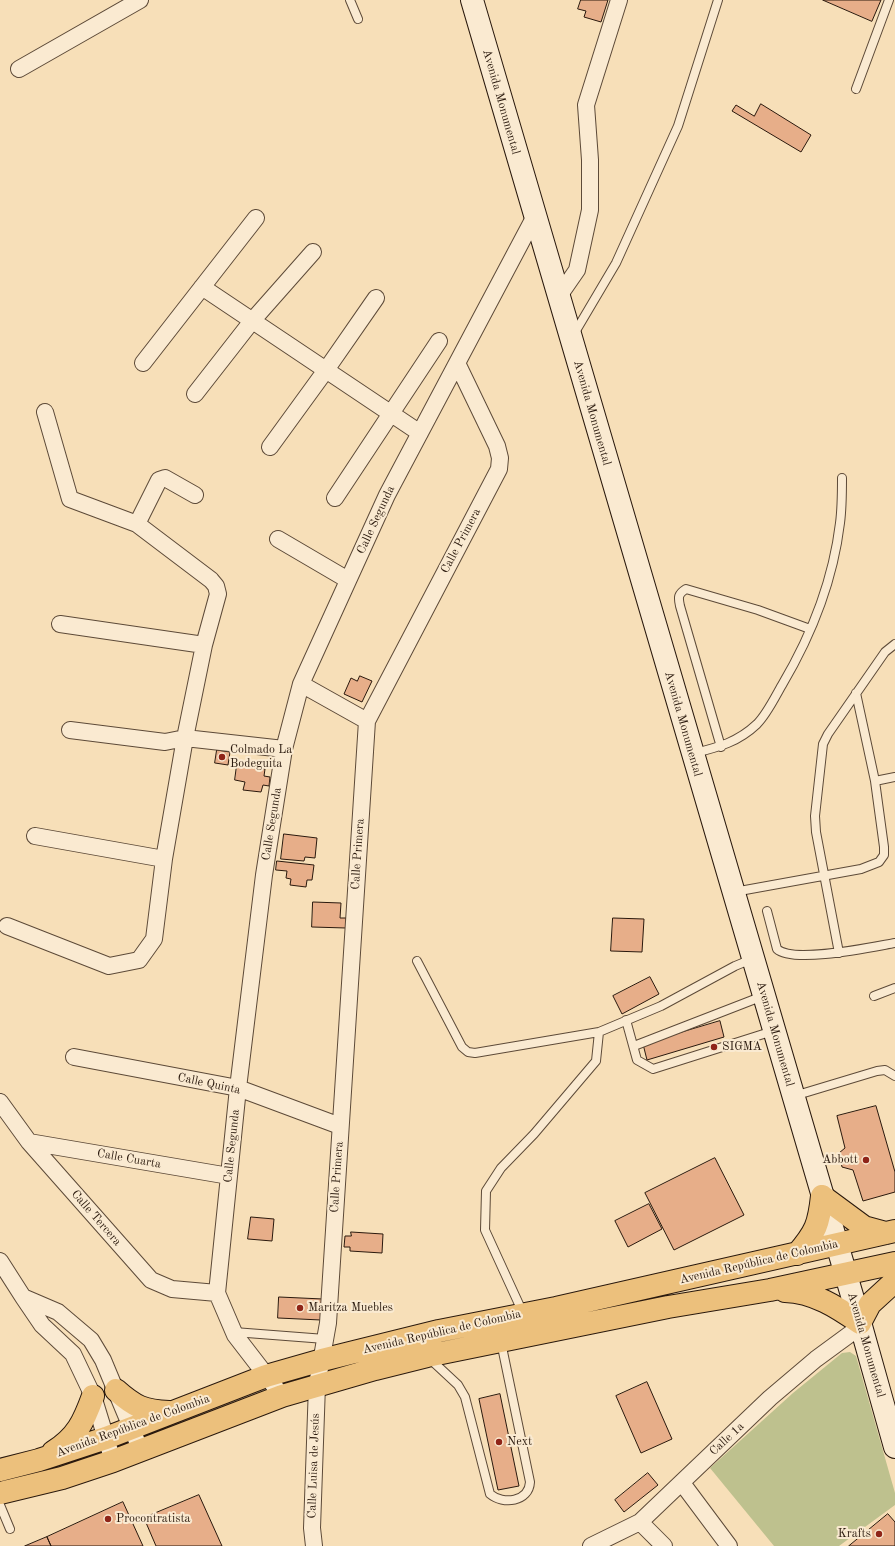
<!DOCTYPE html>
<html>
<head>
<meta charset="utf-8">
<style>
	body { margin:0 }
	canvas { display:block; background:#f7dfb8 }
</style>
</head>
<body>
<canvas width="895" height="1546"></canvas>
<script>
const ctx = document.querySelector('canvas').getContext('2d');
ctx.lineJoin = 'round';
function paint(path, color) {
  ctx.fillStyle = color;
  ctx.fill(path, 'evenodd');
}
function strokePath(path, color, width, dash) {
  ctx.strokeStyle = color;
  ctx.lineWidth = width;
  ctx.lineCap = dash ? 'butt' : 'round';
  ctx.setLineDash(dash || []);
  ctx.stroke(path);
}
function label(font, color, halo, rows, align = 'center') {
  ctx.font = font + ' "Old Standard TT",serif';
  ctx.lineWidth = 4;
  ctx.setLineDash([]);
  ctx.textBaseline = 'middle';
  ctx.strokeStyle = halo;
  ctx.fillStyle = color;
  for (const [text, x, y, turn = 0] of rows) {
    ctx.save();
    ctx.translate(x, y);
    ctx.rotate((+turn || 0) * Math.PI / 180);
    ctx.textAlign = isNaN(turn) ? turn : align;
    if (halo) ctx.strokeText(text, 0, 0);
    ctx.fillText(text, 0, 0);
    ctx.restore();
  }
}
const green = new Path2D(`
	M850,1352L856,1356L895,1493V1505L839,1546H774L710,1468L793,1393L842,1353Z`);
const building = new Path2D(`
	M581,0H608L601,22L584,17L586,11L578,9Z
	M823,0H881L872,21Z
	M761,104L811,135L801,152L732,111L736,105L754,116Z
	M360,676L372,681L362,702L344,694L351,678L357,681Z
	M217,750L230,752L228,765L215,763Z
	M237,765L265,769L264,776L270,777L269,786L263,785L261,792L243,790L245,782L235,780Z
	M284,834L317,838L315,858L305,857L304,861L281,859Z
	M277,861L314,865L312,880H307L306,887L290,885L291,879L286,878L287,871L276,870Z
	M313,902L341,903L340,918H346V928L312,927Z
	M613,918L644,919L642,952L611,951Z
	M650,977L659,994L622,1014L613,996Z
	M720,1021L724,1037L647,1060L643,1044Z
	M876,1106L895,1172V1192L863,1201L853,1170L842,1167L839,1153L845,1148L837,1116Z
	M715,1158L744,1215L674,1250L645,1193Z
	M649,1204L662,1229L628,1247L615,1221Z
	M251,1217L274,1219L272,1241L248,1239Z
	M351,1232L383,1234L382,1253L350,1251V1247H344L345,1236H351Z
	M279,1297L323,1299L321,1320L278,1318Z
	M647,1382L672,1439L641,1453L616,1396Z
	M500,1394L519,1486L498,1490L479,1399Z
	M648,1473L658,1485L624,1512L615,1500Z
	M199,1495L222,1546H156L144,1518Z
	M123,1502L143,1546H51L47,1537Z
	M888,1514L895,1522V1546H849Z
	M47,1537L51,1546H25Z`);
const lane = new Path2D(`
	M350,0L358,19
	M856,89L889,0
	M574,334L616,263L678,126L718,0
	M721,747L680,606C678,597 678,594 686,589L758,610L810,629
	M695,753C719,747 738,742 757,724C767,714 775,697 782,685C811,636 833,581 840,523C842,508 842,493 842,478
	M875,781L895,777
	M734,892L861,869L879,862L884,855V847L875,781L856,693
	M767,911L777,949C793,964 872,947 895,943
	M839,953L816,832L815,816L823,744L828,734L885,652L895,644
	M417,961L462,1047L468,1052L475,1053L599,1032
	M874,996L895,988
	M626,1020L637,1060L653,1069L773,1031
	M634,1046L763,996
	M794,1096L877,1071L885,1070L895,1076
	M523,1313L485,1230L486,1191L501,1168L534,1134L596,1061L599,1032L661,1006L735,966L752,959
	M234,1332L325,1339
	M429,1358L458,1385L465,1397L490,1494C503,1505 529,1502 530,1482L501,1342
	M0,1505L10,1529`);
const street = new Path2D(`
	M19,69L140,0
	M202,287L420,433
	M559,296L577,270L590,210V160L586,105L619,0
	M143,363L256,218
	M195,394L252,321L313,252
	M270,447L326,370L376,298
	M335,498L439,341
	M137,524L159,480L165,478L195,495
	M278,539L348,580
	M60,624L204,645
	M301,684L367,721
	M70,730L165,742L185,738L284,749
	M35,836L164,859
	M7,926L109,966L139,960L154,939L164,859L185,738L204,645L218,594L216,586L211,580L137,524L70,499L45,412
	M74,1057L238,1088L340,1126
	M0,1102L29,1142L151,1280L172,1289L217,1293
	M29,1142L229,1176
	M0,1261L23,1297
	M282,1396L235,1335L217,1293L238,1088L264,875L284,749L301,684L387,495L535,216
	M113,1461L93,1396L73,1354L42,1325L23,1297L58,1312L91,1340L103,1360L141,1451
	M682,1483L729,1546
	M640,1522L664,1546
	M314,1546L312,1528L317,1385L328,1323L367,721L499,469L500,458L497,446L457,363
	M591,1546L640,1522L770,1398L816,1359L861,1326`);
const secondary = new Path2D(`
	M472,0L861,1326L895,1447`);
const primary = new Path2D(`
	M822,1196L864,1227L886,1233
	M797,1254C816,1232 819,1224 822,1196
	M785,1291C814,1292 837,1307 860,1323L870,1304L895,1281
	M116,1390C135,1407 144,1411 169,1412
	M53,1452C77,1437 84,1421 93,1396
	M0,1470L39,1460L106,1438L266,1376L322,1360L439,1331L556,1308L895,1231
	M0,1493L62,1478L113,1461L282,1396L375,1369L427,1356L668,1307L770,1290L895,1263`);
const markers = [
	[222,757,4,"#8f2418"],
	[714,1047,4,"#8f2418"],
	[866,1160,4,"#8f2418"],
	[300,1308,4,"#8f2418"],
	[499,1442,4,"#8f2418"],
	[108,1519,4,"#8f2418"],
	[879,1534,4,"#8f2418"]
];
const streetNames = [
	["Avenida Monumental",501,102,74],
	["Avenida Monumental",592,413,74],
	["Calle Segunda",376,520,-65],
	["Calle Primera",461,541,-62],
	["Avenida Monumental",683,724,74],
	["Calle Segunda",272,824,-81],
	["Calle Primera",358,854,-86],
	["Avenida Monumental",775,1034,74],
	["Calle Quinta",209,1084,12],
	["Calle Segunda",232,1146,-84],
	["Calle Cuarta",129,1159,10],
	["Calle Primera",337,1177,-86],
	["Calle Tercera",96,1218,49],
	["Avenida República de Colombia",759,1262,-13],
	["Avenida República de Colombia",442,1332,-13],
	["Avenida Monumental",866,1345,74],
	["Avenida República de Colombia",133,1426,-20],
	["Calle 1a",727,1439,-43],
	["Calle Luisa de Jesús",314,1466,-88]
];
const poiNames = [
	["Colmado La",230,750],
	["Bodeguita",230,764],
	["SIGMA",722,1047],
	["Abbott",858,1160,"right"],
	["Maritza Muebles",308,1308],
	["Next",507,1442],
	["Procontratista",116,1519],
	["Krafts",871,1534,"right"]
];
paint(green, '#bec18e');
paint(building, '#e7ae89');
strokePath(building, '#2a190d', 1);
strokePath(lane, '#5d4a38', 10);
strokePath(street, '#5d4a38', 18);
strokePath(secondary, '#2a190d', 24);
strokePath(primary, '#2a190d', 24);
strokePath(lane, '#faead1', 8);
strokePath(street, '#faead1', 16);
strokePath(secondary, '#faead1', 22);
strokePath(primary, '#ecc07c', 22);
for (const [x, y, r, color] of markers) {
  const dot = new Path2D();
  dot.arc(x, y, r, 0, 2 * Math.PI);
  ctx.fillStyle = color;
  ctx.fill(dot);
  strokePath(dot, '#faead1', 1.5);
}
label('12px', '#2a190d', '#faead1', streetNames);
label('12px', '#2a190d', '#faead1', poiNames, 'left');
</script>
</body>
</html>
